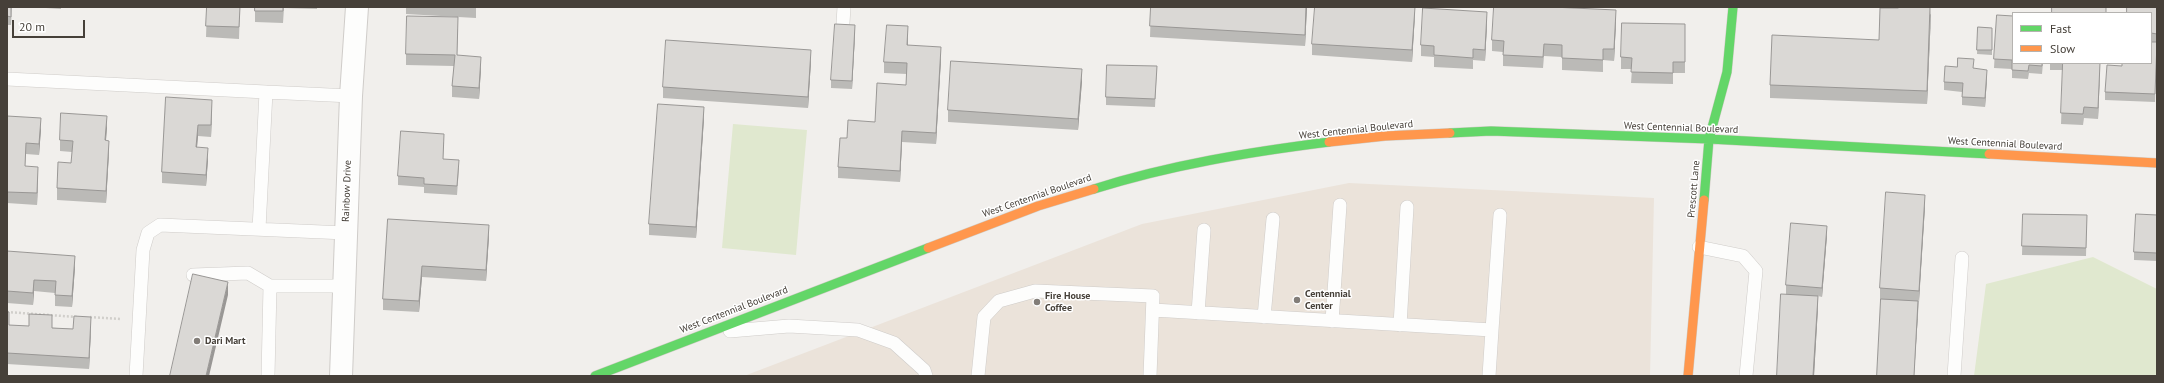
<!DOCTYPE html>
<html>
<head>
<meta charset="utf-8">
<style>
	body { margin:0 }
	#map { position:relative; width:2164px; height:383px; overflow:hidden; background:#f1efec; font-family:"PT Sans",sans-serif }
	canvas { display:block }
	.frame { position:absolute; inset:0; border:8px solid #464039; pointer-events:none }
	.legend { position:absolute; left:2012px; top:12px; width:140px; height:52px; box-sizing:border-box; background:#fff; border:1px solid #b5b3b0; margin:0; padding:5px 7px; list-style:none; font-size:12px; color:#464039 }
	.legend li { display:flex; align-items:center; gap:8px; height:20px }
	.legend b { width:20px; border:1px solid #b5b3b0 }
	.scale { position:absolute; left:12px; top:20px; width:73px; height:18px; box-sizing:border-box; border:2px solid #464039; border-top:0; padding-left:5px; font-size:12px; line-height:14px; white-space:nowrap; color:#464039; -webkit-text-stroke:3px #fff; paint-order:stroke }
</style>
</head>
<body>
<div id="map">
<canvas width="2164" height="383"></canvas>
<div class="frame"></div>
<ul class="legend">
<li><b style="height:5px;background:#63d668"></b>Fast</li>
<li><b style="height:5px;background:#ff974d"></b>Slow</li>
</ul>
<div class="scale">20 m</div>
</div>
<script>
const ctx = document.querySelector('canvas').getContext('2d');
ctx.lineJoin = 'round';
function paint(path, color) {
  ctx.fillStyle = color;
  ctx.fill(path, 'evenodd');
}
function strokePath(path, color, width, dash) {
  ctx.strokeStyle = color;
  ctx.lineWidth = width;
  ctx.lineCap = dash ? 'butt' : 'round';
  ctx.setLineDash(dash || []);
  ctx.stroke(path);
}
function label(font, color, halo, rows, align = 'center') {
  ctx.font = font + ' "PT Sans",sans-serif';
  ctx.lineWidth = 3;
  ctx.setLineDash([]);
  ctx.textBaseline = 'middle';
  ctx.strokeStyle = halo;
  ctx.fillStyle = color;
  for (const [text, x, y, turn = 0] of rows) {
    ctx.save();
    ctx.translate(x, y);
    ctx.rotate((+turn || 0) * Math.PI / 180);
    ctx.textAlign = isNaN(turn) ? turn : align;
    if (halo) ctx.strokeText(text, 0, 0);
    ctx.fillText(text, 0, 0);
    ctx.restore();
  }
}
const commercial = new Path2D(`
	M1349,183L1654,198L1650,376H744L1142,224Z`);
const green = new Path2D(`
	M733,124L807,130L796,255L722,248Z
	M2093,257L2157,289V376H1974L1986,284Z`);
const path = new Path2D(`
	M7,312L77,317
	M90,317L121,319`);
const lane = new Path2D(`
	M843,23L844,7
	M7,79L266,92L259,229
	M266,92L351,96
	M1699,247L1743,256L1756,271L1746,376
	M193,275L248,273L270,286
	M1153,310L1492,330L1489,376
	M1198,313L1204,230
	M1264,317L1273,219
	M1332,321L1340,205
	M1400,325L1407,207
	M1492,330L1500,215
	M730,331L789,326L858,330L894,343L924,370L926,376
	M136,376L143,250L148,233L160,225L346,233
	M268,376L270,286H344
	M978,376L984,317L999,301L1035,291L1153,296L1150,376
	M1954,376L1962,258`);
const street = new Path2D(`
	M341,376L351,96L357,7`);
const fast = new Path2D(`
	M1450,133L1491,131L1709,139L1989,154
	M1094,189C1170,165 1249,152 1329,142
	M1704,200L1709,139L1727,72L1733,7
	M595,376L928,248`);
const slow = new Path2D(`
	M1329,142L1385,136L1450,133
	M1989,154L2157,163
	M928,248L1038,206L1094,189
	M1688,376L1704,200`);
const wall = new Path2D(`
	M7,7H12L11,25H7Z
	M31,7H61V9Z
	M114,7H133V8Z
	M207,7H317V9L284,8L283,23L255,22V8L240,7L239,39L206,37Z
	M406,7H476V18L406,14Z
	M1151,7H1307L1305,46L1150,37Z
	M2157,7V42H2151V13Z
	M1415,14L1412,62L1312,55V44Z
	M1931,14L1927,104L1770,98V85L1879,40Z
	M1997,15L2043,63L2042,74L2029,73L2028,79L2012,78V69L1994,68Z
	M1616,22L1614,61L1603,60V72L1562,70V57L1544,56L1543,68L1503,66V52L1492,51V40Z
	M1487,24L1485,61L1473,60V69L1434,67V57L1421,56V45Z
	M1685,24V73H1673V84L1631,83L1632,69H1621V57Z
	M1978,27L1992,28V55L1977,54Z
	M458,29L457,55L481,68L479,99L452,97V86L454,66L406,65V54Z
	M855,34L852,89L831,88V80Z
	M908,37V45L941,59L936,144L902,142L900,182L838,178V167L847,138L875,122L906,85L907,74L884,73V62Z
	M2157,42L2155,102L2105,100V92L2122,66Z
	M811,61L808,108L663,98V87Z
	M2050,63H2100L2098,119L2084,118L2083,125L2061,124L2063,70H2050Z
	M1157,66L1155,107L1106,105V97Z
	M1974,68L1987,78L1985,107L1962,105V92L1944,90V82Z
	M1082,81L1078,130L948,122V110Z
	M166,97L212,111L211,137L198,136L197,147L208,159L206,186L162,183V172Z
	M7,116L41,129L39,155L26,154L25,166L38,178L37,205L7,203Z
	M704,118L696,238L649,235V224Z
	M107,127L106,140L109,152L106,203L57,200V188L71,163L72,152L60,151V140Z
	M444,142L443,159L459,168L457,195L424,193V187L398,185V176Z
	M1925,206L1914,376H1877L1881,300H1880V288Z
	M2023,214L2087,215L2086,256L2022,255Z
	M2157,215V261L2134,260V252Z
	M388,219L489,236L486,281L422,277L419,312L383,310V299Z
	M1827,235L1822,297L1818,296V307L1814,376H1777L1786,294V285Z
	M7,251L75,267L72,307L55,306V293L34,291L33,305L7,303Z
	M7,312L9,325L73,329H91L89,369L7,364Z`);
const shadedWall = new Path2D(`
	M1306,7H1307L1305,46V35Z
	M1415,7V14L1412,62V50Z
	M1931,7V14L1927,104V91Z
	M1616,10V22L1614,61V49Z
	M1487,12V24L1485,61V50Z
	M855,25V34L852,89V81Z
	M908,26V37L907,57V45Z
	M941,47V59L936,144V133Z
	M811,50V61L808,108V97Z
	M481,57V68L479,99V88Z
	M2100,63V74L2098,119V108Z
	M1082,69V81L1078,130V119Z
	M1987,70V78L1985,107V98Z
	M212,100V111L211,137V125Z
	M704,107V118L696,238V227Z
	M107,116V127L105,152V140Z
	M41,118V129L39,155V144Z
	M198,125V136L196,158V147Z
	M902,131V142L900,182V171Z
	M109,141V152L106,203V191Z
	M208,148V159L206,186V175Z
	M38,167V178L37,205V193Z
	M1925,195V206L1919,302V291Z
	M489,225V236L486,281V270Z
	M1827,226V235L1822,297V288Z
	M75,256V267L72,307V296Z
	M422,266V277L419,312V301Z
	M34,280V291L33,305V293Z
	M228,282V295L209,376H206Z
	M1818,296V307L1814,376H1813Z
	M1918,301V313L1914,376Z
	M91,317V329L89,369V358Z`);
const building = new Path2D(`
	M7,7H11V17L7,16Z
	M207,7H240L239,27L206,26Z
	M255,7H283V11H255Z
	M1151,7H1306L1305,35L1150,26Z
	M1315,7H1415L1412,50L1312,44Z
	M1494,7H1552L1616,10L1614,49H1603V60L1562,58V45L1544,44L1543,57L1503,55L1504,41L1492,40Z
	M1898,7H1930L1927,91L1770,85L1772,35L1879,40L1880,8H1898Z
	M2052,7H2106V13H2052Z
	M2127,7H2157V34L2151,33V13H2127Z
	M1423,8L1487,12L1485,50L1473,49V58L1434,55V46L1421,45Z
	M1997,15L2013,16V63H2042V66L2029,65L2028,71L2012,70V60L1994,59Z
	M407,16L458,17L457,55L481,57L479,88L452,86L455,55L406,54Z
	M1622,23L1685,24V62H1673V73L1631,72L1632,58L1621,57Z
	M835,24L855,25L852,81L831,80Z
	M887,25L908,26L907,45L941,47L936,133L902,131L900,171L838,167L840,138H847L848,120L875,122L877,83L906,85L907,63L884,62Z
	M1978,27L1992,28V50H1977Z
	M666,40L811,50L808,97L663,87Z
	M2151,42H2157L2155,94L2105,92L2107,65L2122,66V63H2151Z
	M1958,58L1974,59L1973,68L1987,70L1985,98L1962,97L1963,83L1944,82L1945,66L1957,67Z
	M951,61L1082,69L1078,119L948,110Z
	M2063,63H2100L2098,108L2084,107L2083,114L2061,113Z
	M1107,65L1157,66L1155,99L1106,97Z
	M166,97L212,100L211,125H198L196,147L208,148L206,175L162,172Z
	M658,104L704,107L696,227L649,224Z
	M61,113L107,116L105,140L109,141L106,191L57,188L58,162L71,163L73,141L60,140Z
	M7,116L41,118L39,144L26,143L25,166L38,167L37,193L7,192Z
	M401,131L444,134L443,159L459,160L457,186L424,184V178L398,176Z
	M1886,192L1925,195L1919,291L1880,288Z
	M2023,214L2087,215L2086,248L2022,246Z
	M2136,214L2157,215V253L2134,252Z
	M388,219L489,225L486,270L422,266L419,301L383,299Z
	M1791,223L1827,226L1822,288L1786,285Z
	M7,251L75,256L72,296L55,295L56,281L34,280L33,293L7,291Z
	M193,274L228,282L206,376H170Z
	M1781,294L1818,296L1813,376H1777Z
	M1881,299L1918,301L1914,376H1877Z
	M7,312H9V325L29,326V314L52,315V328L73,329L74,316L91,317L89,358L7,353Z`);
const markers = [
	[1297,300,4,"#827d78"],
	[1037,302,4,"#827d78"],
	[197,341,4,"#827d78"]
];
const streetNames = [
	["West Centennial Boulevard",1681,128,2],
	["West Centennial Boulevard",1356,130,-6],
	["West Centennial Boulevard",2005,144,3],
	["Prescott Lane",1694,189,-85],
	["Rainbow Drive",347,191,-88],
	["West Centennial Boulevard",1037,196,-19],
	["West Centennial Boulevard",734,310,-21]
];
const poiNames = [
	["Centennial",1305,294],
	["Center",1305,306],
	["Fire House",1045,296],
	["Coffee",1045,308],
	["Dari Mart",205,341]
];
paint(commercial, '#ebe3da');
paint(green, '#e0e8cf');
strokePath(lane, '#cfccc9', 14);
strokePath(street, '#cfccc9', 24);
strokePath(fast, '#cfcbc4', 10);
strokePath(slow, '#cfcbc4', 10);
strokePath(path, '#d1cfcb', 2.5, [2, 2]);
strokePath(lane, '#fdfdfc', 13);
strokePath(street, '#fdfdfc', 22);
strokePath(fast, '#63d668', 9);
strokePath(slow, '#ff974d', 9);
paint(wall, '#bbbab7');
paint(shadedWall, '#999795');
paint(building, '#dad8d5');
strokePath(building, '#999795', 1);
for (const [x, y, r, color] of markers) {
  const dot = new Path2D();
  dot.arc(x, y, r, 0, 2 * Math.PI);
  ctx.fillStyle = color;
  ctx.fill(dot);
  strokePath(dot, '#fff', 1.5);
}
label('10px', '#464039', '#fff', streetNames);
label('bold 10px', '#464039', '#fff', poiNames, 'left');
</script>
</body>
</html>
